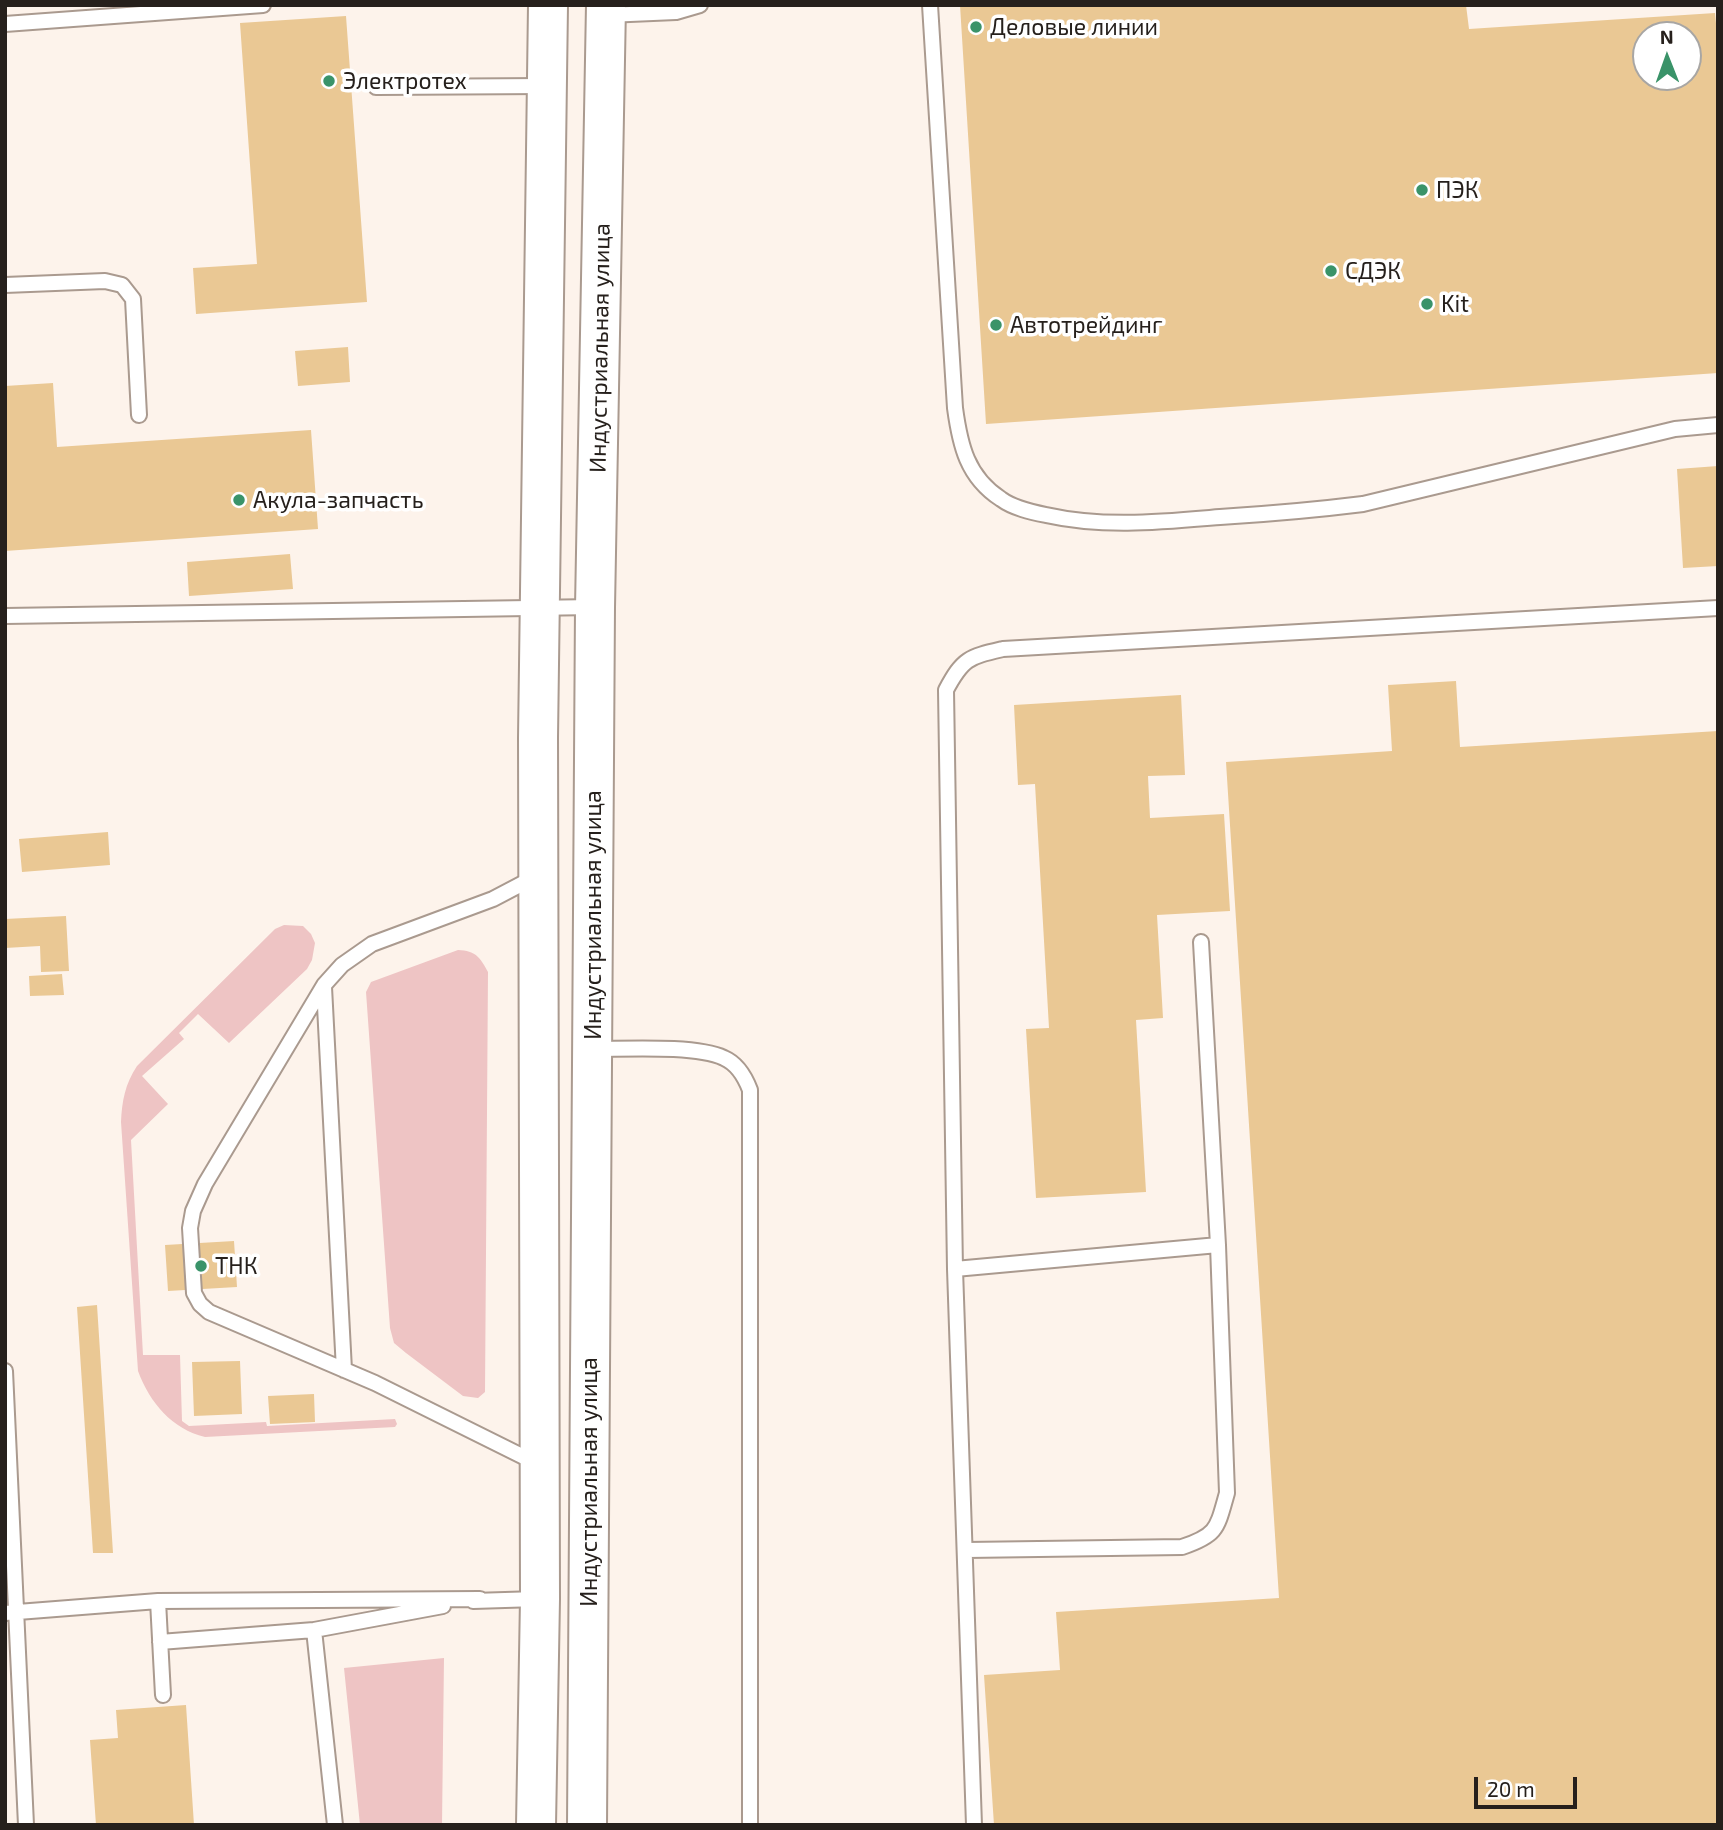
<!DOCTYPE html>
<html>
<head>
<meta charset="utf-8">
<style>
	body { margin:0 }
	#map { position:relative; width:1723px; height:1830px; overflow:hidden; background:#fdf3eb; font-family:"Exo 2",sans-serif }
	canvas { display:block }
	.frame { position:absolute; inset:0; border:7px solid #26201c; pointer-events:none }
	.north { position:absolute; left:1632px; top:21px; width:70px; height:70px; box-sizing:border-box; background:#fff; border:2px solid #a8a6a4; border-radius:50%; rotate:359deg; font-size:19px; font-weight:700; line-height:28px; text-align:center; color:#26201c }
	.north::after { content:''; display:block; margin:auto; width:24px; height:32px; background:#3a9369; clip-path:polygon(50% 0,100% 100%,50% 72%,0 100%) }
	.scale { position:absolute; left:1474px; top:1777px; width:103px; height:32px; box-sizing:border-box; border:4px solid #26201c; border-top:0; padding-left:9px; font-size:21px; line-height:24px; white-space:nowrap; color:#26201c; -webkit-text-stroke:5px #fff; paint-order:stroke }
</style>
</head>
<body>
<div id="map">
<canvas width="1723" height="1830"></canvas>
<div class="frame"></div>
<div class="north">N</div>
<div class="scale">20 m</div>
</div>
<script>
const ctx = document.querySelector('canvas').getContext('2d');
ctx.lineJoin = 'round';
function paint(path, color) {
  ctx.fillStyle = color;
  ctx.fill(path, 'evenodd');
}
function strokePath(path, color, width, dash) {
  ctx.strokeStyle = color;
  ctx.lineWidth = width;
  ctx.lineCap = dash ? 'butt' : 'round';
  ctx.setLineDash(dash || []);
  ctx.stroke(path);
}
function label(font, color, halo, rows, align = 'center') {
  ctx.font = font + ' "Exo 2",sans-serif';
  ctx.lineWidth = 7;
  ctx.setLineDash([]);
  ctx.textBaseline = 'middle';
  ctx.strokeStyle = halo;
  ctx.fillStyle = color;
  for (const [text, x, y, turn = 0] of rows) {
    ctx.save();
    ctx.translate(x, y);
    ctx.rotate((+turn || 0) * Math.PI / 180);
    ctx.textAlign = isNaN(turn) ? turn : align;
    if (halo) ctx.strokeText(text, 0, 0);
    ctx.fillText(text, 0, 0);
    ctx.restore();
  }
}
const green = new Path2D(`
	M284,925L303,926L311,934L315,943L312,960L307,969L229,1043L198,1014L179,1033L184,1039L142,1076L168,1104L131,1140L143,1355H180L182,1421L189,1426L266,1422L267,1426L395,1419L397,1424L395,1427L205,1437C172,1429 150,1403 138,1371L121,1122C122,1101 125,1084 137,1066L275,929Z
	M458,950C476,951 480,957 488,972L485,1392L478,1398L463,1396L406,1353L394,1343L390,1328L366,992L371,982Z
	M444,1658L442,1825H360L344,1668Z`);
const building = new Path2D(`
	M960,5H1466L1469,29L1715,13L1718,44V373L986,424ZM1646,35H1688V77H1646Z
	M346,16L367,302L196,314L193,268L257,264L240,23Z
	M348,347L350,382L298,386L295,351Z
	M53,383L57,447L311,430L318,529L5,551V386Z
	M1718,466V566L1683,568L1677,469Z
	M290,554L293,589L189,596L187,562Z
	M1456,681L1460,747L1718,731V1825H994L984,1675L1060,1670L1056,1612L1279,1598L1226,762L1392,751L1388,685Z
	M1181,695L1185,775L1148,776L1150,818L1224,814L1230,911L1157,915L1163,1018L1136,1020L1146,1192L1036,1198L1026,1029L1049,1028L1035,784L1018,785L1014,705Z
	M108,832L110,865L22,872L19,839Z
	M66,916L69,971L41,972L40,946L5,948V919Z
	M62,974L64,995L30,996L29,976Z
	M234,1241L237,1287L168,1291L165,1245Z
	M97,1305L113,1553H93L77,1307Z
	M240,1361L242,1414L194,1416L192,1362Z
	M314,1394L315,1422L270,1424L268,1396Z
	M186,1705L194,1825H96L90,1740L118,1738L116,1710Z`);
const service = new Path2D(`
	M930,5L955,408C960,445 967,477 1001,499C1013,508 1031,512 1046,515C1104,528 1161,522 1220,517C1268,514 1315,510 1363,504L1675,429L1718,425
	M607,15L676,12L700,5
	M5,24L263,5
	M376,87L546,86
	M5,285L105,281L122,285L133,299L139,415
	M5,616L595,607
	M533,878L493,899L372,944L342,965L324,985L205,1184L193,1211L190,1228L194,1293L200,1304L209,1312L375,1383L536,1463
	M324,987L344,1370
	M594,1049C628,1049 696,1045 724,1058C738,1064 745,1077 750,1090V1825
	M955,1269L1218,1245
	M5,1371L26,1825
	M967,1550L1182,1547C1218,1535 1217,1528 1227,1493L1218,1245L1201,942
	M158,1601L163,1695
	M473,1601L537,1599
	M5,1613L158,1601L480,1599
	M314,1630L335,1825
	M160,1642L314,1630L443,1606
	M974,1825L955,1269L946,690C963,658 969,657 1003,649L1718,608`);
const primary = new Path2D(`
	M536,1825L540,1599L538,737L548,5
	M587,1825L595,607L606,5`);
const markers = [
	[976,27,7,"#3a9369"],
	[329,81,7,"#3a9369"],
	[1422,190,7,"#3a9369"],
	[1331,271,7,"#3a9369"],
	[1427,304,7,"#3a9369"],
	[996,325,7,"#3a9369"],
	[239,500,7,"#3a9369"],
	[201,1266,7,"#3a9369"]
];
const poiNames = [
	["Деловые линии",990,27],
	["Электротех",343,81],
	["ПЭК",1436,190],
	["СДЭК",1345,271],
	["Kit",1441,304],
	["Автотрейдинг",1010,325],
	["Акула-запчасть",253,500],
	["ТНК",215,1266]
];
const streetNames = [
	["Индустриальная улица",600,348,-89],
	["Индустриальная улица",593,915,-90],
	["Индустриальная улица",589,1482,-90]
];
paint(green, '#eec4c4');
paint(building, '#eac894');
strokePath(service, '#aa9a8f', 18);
strokePath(primary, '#aa9a8f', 42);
strokePath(service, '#fff', 14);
strokePath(primary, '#fff', 38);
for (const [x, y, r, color] of markers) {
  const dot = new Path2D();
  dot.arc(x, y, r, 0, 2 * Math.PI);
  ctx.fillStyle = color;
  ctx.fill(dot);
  strokePath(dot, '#fff', 2.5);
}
label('23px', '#26201c', '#fff', poiNames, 'left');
label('23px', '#26201c', '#fff', streetNames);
</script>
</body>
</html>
